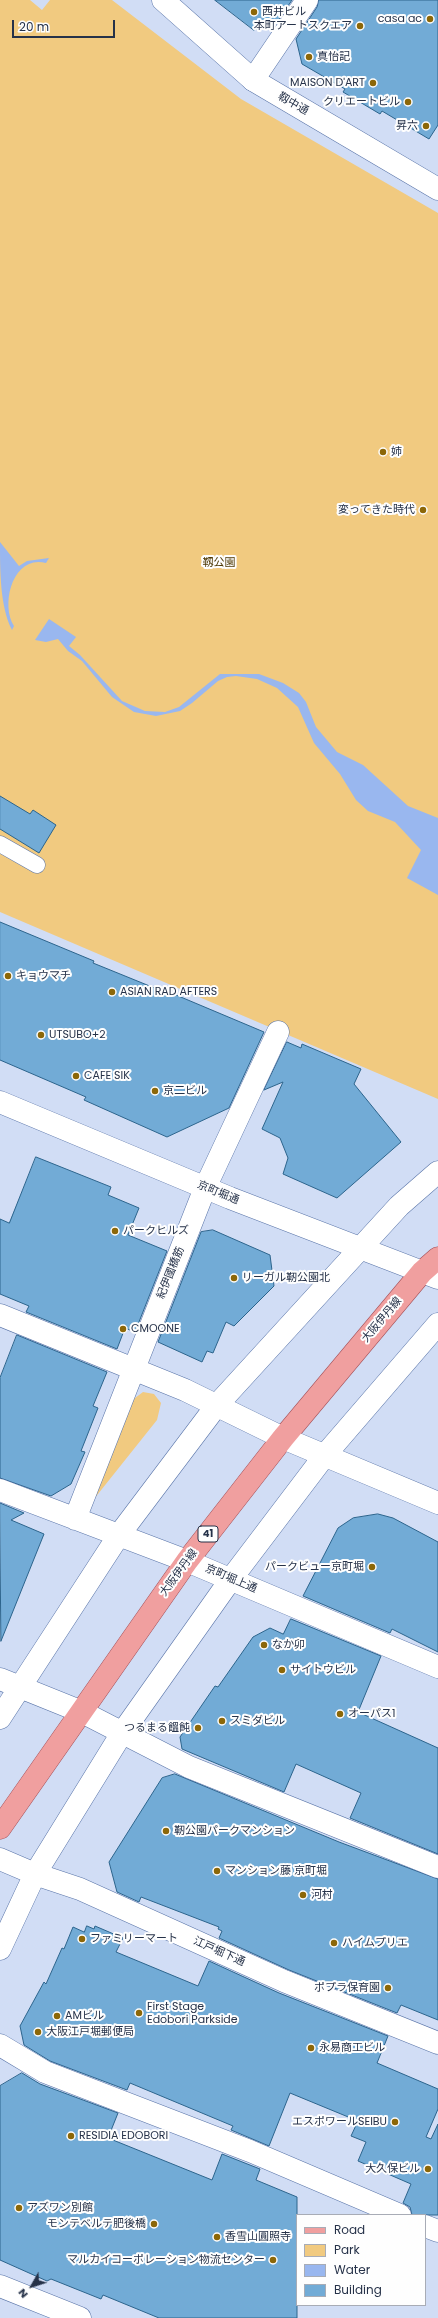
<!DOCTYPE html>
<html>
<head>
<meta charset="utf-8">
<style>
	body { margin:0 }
	#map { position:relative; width:438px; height:2318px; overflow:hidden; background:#d1ddf5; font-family:Poppins,sans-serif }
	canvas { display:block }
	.legend { position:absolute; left:296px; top:2214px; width:130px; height:92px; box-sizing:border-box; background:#fefefe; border:1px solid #a8acb6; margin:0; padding:5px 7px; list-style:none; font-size:12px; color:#263249 }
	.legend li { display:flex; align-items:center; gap:8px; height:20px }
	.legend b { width:20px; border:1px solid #a8acb6 }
	.north { position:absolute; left:12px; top:2266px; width:40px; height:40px; -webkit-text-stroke:3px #fefefe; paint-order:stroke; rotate:231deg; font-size:11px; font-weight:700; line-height:16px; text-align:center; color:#263249 }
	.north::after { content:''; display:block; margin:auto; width:14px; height:18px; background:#263249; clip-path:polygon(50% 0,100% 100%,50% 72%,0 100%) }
	.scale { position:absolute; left:12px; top:20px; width:103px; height:18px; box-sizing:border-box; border:2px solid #263249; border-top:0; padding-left:5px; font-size:12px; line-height:14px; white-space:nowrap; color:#263249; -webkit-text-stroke:3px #fefefe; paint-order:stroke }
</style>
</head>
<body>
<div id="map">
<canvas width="438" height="2318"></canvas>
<ul class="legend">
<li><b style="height:5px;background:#f09f9f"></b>Road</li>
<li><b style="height:11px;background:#f1ca80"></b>Park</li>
<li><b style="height:11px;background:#99b7ef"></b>Water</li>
<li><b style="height:11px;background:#72abd6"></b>Building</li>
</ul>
<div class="north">N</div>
<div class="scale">20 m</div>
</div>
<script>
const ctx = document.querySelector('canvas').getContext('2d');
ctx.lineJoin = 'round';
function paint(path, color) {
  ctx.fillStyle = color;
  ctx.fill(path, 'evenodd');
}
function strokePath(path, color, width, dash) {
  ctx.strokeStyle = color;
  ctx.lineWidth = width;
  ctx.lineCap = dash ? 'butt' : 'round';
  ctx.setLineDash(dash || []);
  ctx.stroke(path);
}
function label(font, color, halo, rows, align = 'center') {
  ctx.font = font + ' Poppins,"Noto Sans JP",sans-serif';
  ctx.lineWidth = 4;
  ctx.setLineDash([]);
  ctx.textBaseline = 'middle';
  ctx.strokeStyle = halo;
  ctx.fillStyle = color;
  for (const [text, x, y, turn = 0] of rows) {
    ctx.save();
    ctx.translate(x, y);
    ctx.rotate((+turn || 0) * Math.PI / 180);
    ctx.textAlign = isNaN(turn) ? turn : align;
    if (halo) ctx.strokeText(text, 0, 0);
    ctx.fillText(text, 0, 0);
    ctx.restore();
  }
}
const green = new Path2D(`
	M0,0H30L42,10L50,0H112L241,99L438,213V1099L0,912Z
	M143,1392L154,1394L161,1403L157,1420L94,1499L131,1401Z`);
const water = new Path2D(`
	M0,542L19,566L27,561L49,558L46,563C13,554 0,604 14,626L12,630C0,607 0,570 0,542Z
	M49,619L76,637L69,646L80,655L122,701L145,711L165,712L179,707L220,674H259L283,683L299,693L306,702L316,727L337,752L363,765L408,806L438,818V895L407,878L421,850L395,822L368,811L356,800L340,774L314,743L298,707L277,688L257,679L236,676L227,677L218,681L192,703L180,711L156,716L134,712L112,697L82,661L68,651L58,639L46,642L35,640Z`);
const building = new Path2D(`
	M215,0H292L278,21L254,30Z
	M319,0H438V125L429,139L382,111L380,114L343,92L345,89L302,64L296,39L317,7Z
	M0,796L30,814L33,810L56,825L39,853L0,829Z
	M0,922L94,961L93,963L157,989V987L264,1032L229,1108L167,1137L84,1100L86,1097L0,1060Z
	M287,1042L301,1048L302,1044L361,1069L354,1084L401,1142L337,1198L283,1174L288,1158L280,1138L262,1129L283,1082L264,1090Z
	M36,1157L111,1187L108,1195L139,1208L128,1235L167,1251L135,1332L125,1328L117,1349L26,1312L29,1306L0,1294V1219L9,1223Z
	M213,1230L270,1255L274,1286L234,1326L226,1322L213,1353L207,1351L202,1362L158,1342L201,1232Z
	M17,1335L107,1372L93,1406L98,1408L81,1451L85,1452L71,1484L51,1496L0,1478V1378Z
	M0,1503L24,1513L11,1520L44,1534L1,1641Z
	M378,1514L393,1518L438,1542V1652L392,1629L390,1633L303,1596L338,1528L353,1518Z
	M291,1619L381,1656L358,1712L438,1748V1854L350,1818L361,1793L296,1764L284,1792L182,1749L180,1737L215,1686L218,1687L253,1637L270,1628L283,1634Z
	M175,1774L339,1842L438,1879V2020L401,2005L397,2013L289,1970L219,1938L222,1931L218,1929L219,1927L141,1897L139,1902L117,1892L109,1862L162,1778Z
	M87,1926L94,1929L95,1926L123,1938L116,1952L198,1986L209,1961L279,1993L388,2036L377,2063L438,2089V2109L426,2137L431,2139L438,2124V2215H412L410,2207L403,2203L411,2184L358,2161L366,2142L351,2136L358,2121L290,2093L269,2146L231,2130L233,2126L130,2083L127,2090L50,2061L24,2045L20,2026L44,1982L46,1984L62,1948L64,1949L73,1927L84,1932Z
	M22,2073L40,2084L118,2113L108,2138L212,2180L222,2154L260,2169L256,2180L297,2197V2318H159L103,2295L101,2299L51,2279L47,2281L0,2260V2086Z`);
const service = new Path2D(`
	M0,844L37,865`);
const minor = new Path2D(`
	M253,80L307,0
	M0,1102L230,1198L438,1278
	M0,1315L185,1390L283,1438L438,1503
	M0,1490L187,1561L438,1667
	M75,1519L205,1188L278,1032
	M0,1679L82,1712L189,1767L438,1867
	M0,1718L119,1535L217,1405L399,1206L438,1172
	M0,1859L35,1874L80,1889L284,1981L438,2043
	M0,1949L35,1874L122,1733L231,1579L325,1455L438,1324
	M0,2045L45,2072L250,2151L400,2215
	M425,2226L438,2231
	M0,2286L80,2318`);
const tertiary = new Path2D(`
	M163,0L253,80L438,189`);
const primary = new Path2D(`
	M0,1828L187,1561L283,1438L422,1272L438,1258`);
const markers = [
	[254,12,4,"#8c6708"],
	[430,19,4,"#8c6708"],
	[360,26,4,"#8c6708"],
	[309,57,4,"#8c6708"],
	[373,83,4,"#8c6708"],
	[408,102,4,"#8c6708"],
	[426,126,4,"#8c6708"],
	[383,452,4,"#8c6708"],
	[423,510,4,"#8c6708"],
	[8,976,4,"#8c6708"],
	[112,992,4,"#8c6708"],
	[41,1035,4,"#8c6708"],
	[76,1076,4,"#8c6708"],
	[155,1091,4,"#8c6708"],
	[115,1231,4,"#8c6708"],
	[234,1278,4,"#8c6708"],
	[123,1329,4,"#8c6708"],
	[372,1567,4,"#8c6708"],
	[264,1645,4,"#8c6708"],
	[282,1670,4,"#8c6708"],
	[340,1714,4,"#8c6708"],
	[222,1721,4,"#8c6708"],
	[198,1728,4,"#8c6708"],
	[166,1831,4,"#8c6708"],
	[217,1871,4,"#8c6708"],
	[303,1895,4,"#8c6708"],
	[82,1939,4,"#8c6708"],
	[334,1943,4,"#8c6708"],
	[388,1988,4,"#8c6708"],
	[139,2013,4,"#8c6708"],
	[57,2016,4,"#8c6708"],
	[38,2032,4,"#8c6708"],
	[311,2048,4,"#8c6708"],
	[395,2122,4,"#8c6708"],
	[71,2136,4,"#8c6708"],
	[428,2169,4,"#8c6708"],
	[19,2208,4,"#8c6708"],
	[154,2224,4,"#8c6708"],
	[217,2237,4,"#8c6708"],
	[273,2260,4,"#8c6708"]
];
const shields = [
	[208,1534,20]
];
const shieldNames = [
	["41",208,1534]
];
const poiNames = [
	["西井ビル",262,12],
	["casa ac",422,19,"right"],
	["本町アートスクエア",352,26,"right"],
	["真怡記",317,57],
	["MAISON D'ART",365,83,"right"],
	["クリエートビル",400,102,"right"],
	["昇六",418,126,"right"],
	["姉",391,452],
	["変ってきた時代",415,510,"right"],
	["キョウマチ",16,976],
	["ASIAN RAD AFTERS",120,992],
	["UTSUBO+2",49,1035],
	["CAFE SIK",84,1076],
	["京二ビル",163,1091],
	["パークヒルズ",123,1231],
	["リーガル靭公園北",242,1278],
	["CMOONE",131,1329],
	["パークビュー京町堀",364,1567,"right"],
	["なか卯",272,1645],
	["サイトウビル",290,1670],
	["オーパス1",348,1714],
	["スミダビル",230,1721],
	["つるまる饂飩",190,1728,"right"],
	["靭公園パークマンション",174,1831],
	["マンション藤 京町堀",225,1871],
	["河村",311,1895],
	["ファミリーマート",90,1939],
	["ハイムプリエ",342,1943],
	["ポプラ保育園",380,1988,"right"],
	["First Stage",147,2007],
	["Edobori Parkside",147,2020],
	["AMビル",65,2016],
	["大阪江戸堀郵便局",46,2032],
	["永易商工ビル",319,2048],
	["エスポワールSEIBU",387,2122,"right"],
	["RESIDIA EDOBORI",79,2136],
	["大久保ビル",420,2169,"right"],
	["アズワン別館",27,2208],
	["モンテベルテ肥後橋",146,2224,"right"],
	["香雪山圓照寺",225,2237],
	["マルカイコーポレーション物流センター",265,2260,"right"]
];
const streetNames = [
	["靱中通",293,104,30],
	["京町堀通",218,1193,22],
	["紀伊國橋筋",171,1273,-68],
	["大阪伊丹線",382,1320,-50],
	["大阪伊丹線",179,1573,-54],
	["京町堀上通",231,1579,23],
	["江戸堀下通",219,1952,24]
];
const parkNames = [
	["靱公園",219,563]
];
paint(green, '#f1ca80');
paint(water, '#99b7ef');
paint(building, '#72abd6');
strokePath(building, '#2c648c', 1);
strokePath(service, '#5974a8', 17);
strokePath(minor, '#5974a8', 23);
strokePath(tertiary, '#5974a8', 23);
strokePath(primary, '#a34f57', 23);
strokePath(service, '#fff', 16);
strokePath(minor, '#fff', 22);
strokePath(tertiary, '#fff', 22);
strokePath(primary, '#f09f9f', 22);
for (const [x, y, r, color] of markers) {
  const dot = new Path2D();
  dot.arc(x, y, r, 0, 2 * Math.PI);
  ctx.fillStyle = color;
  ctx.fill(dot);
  strokePath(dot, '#fefefe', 1.5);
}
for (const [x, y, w] of shields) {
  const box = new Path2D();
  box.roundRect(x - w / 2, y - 8, w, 16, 3);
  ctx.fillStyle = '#fefefe';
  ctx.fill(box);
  strokePath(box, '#263249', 1);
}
label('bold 10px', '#263249', null, shieldNames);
label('11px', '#263249', '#fefefe', poiNames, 'left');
label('11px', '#263249', '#fefefe', streetNames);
label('11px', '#4f3a07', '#fefefe', parkNames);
</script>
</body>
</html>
